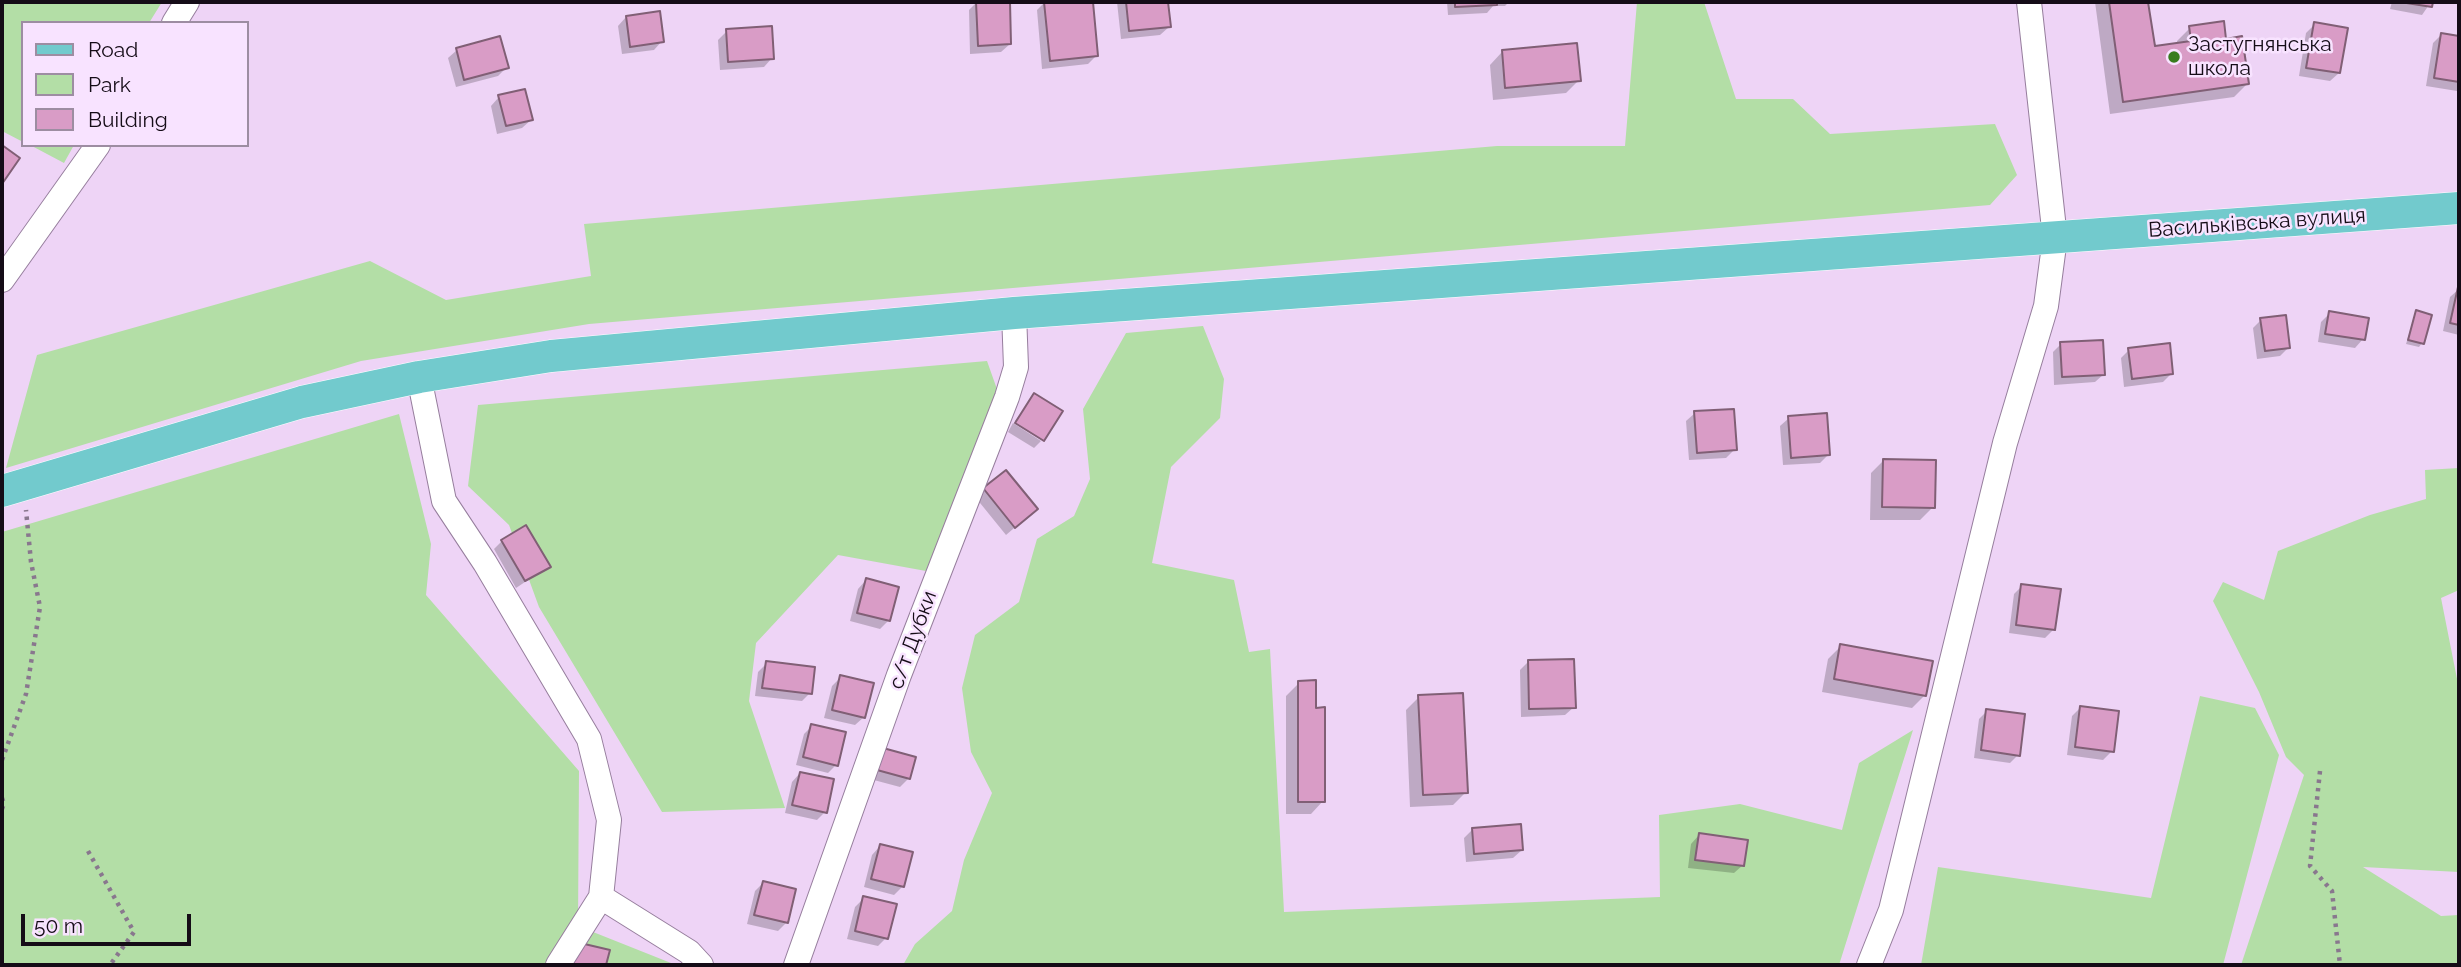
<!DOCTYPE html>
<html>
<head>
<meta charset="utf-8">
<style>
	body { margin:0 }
	#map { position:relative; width:2461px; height:967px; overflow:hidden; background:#eed4f6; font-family:Raleway,sans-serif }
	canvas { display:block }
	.frame { position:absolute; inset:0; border:4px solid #150c17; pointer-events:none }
	.legend { position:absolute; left:21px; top:21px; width:228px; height:126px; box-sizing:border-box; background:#f8e3ff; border:2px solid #9d8da2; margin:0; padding:9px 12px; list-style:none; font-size:21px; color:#150c17 }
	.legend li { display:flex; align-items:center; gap:14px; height:35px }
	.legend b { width:35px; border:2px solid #9d8da2 }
	.scale { position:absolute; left:21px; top:914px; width:170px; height:32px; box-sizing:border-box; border:4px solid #150c17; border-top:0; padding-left:9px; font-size:21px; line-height:24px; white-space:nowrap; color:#150c17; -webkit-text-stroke:5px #f8e3ff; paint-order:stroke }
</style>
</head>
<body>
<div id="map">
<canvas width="2461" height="967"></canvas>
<div class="frame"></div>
<ul class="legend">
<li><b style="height:9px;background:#72cacd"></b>Road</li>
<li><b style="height:19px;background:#b3dea6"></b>Park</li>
<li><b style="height:19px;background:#d99cc6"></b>Building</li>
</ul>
<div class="scale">50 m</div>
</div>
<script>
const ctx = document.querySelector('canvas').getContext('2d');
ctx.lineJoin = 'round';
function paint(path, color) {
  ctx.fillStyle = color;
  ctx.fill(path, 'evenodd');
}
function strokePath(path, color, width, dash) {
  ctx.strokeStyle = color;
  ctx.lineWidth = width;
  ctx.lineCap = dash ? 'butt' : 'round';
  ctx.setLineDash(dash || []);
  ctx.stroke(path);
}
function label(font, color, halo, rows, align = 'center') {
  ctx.font = font + ' Raleway,sans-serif';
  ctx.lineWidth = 5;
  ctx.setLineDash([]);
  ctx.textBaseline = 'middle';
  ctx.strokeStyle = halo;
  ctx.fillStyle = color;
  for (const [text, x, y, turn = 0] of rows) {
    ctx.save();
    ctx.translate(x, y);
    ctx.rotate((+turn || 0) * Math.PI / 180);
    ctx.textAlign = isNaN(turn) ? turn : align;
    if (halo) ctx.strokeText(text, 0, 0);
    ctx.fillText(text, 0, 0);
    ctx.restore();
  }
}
const green = new Path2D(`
	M2,2H162L149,23H23V142L2,131Z
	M1637,2H1704L1736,99H1793L1830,134L1995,124L2017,175L1990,205L589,324L361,361L6,468L37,355L370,261L446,300L591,276L584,224L1497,146H1625Z
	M30,145H74L64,163Z
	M1203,326L1224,379L1220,418L1171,467L1152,563L1234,580L1249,652L1270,649L1284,912L1660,897L1659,815L1740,804L1842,830L1859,763L1913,730L1839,965H903L915,944L952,911L964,860L992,793L971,752L962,688L975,635L1019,602L1037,539L1074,516L1090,479L1083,409L1126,333Z
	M987,361L998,392L926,571L838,555L756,643L749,701L785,808L662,812L539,607L509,525L468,486L478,405Z
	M399,414L431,544L426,595L579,771L578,926L676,965H2V532Z
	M2459,468V590L2441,598L2459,689V872L2363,867L2441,916L2459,915V965H2241L2304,775L2286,757L2259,692L2213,601L2223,582L2264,600L2278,551L2370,515L2426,499L2425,470Z
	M2200,696L2255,708L2279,755L2223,965H1921L1938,867L2151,898Z`);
const shadow = new Path2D(`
	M977,2H1008L1010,44L1001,52L970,54L969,10Z
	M1045,2H1091L1097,55L1088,64L1042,69L1037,10Z
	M1117,2H1166L1169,27L1160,35L1121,39Z
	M1447,2H1509L1505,6H1493L1487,13L1448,15Z
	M2095,2H2147L2153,48L2177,45V41L2190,28L2225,41L2247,84L2234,97L2110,114Z
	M2392,2H2431L2422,15L2390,9Z
	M626,17L662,41L654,50L622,54L618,26Z
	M2315,24L2339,73L2330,81L2299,76L2306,33Z
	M727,31L772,58L764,67L720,70L718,40Z
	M2442,34L2459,37L2457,91L2426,86L2433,43Z
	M457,50L507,67L498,76L456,87L448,58Z
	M1502,52L1579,80L1566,93L1493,100L1490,65Z
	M499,97L531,120L522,128L497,134L491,106Z
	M2459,289V335L2443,331L2450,297Z
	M2416,312L2422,343L2419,347L2406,344Z
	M2330,313L2363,339L2355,348L2318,342L2321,322Z
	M2261,320L2289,347L2280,356L2257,359L2253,328Z
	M2061,344L2104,374L2095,382L2054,385L2053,352Z
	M2129,350L2171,374L2163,382L2124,387L2121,358Z
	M1034,395L1043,438L1015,421Z
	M1695,413L1735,449L1726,458L1689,460L1686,421Z
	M1789,418L1829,454L1820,463L1783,465L1780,426Z
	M1013,423L1041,441L1034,448L1008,432Z
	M1884,460L1933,507L1920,520H1870L1871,473Z
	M984,489L1027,517L1006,535L976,498Z
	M502,541L549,566L516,588L494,549Z
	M866,580L889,620L880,629L850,621L858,589Z
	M2022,586L2054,629L2045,638L2009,633L2014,594Z
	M1841,646L1925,695L1912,708L1822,692L1828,659Z
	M1528,662L1574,707L1565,715L1521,717L1520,670Z
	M767,663L810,693L802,701L755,696L758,672Z
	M841,677L864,717L855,725L824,718L832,686Z
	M1299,683L1314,709L1323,801L1311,814H1286V696Z
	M1419,697L1466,792L1453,805L1410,807L1406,710Z
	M2081,707L2112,751L2103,760L2067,755L2072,716Z
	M1987,711L2018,755L2010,763L1974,758L1979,719Z
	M812,726L836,765L828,773L796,765L804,734Z
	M875,758L908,779L900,787L870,779Z
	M800,773L825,812L817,820L785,813L792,782Z
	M1473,829L1522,850L1513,858L1466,862L1464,838Z
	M1699,835L1743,865L1734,873L1688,868L1691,844Z
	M880,846L903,886L894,895L864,887L872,855Z
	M763,883L794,890L786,923L778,931L747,924L755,891Z
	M864,898L886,938L878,946L847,939L855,907Z`);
const building = new Path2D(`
	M976,2H1010L1011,44L978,46Z
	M1044,2H1093L1098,56L1050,61Z
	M1126,2H1168L1171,27L1129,31Z
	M1455,2H1497V5L1455,7Z
	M2109,2H2148L2155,46L2191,41L2189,26L2224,21L2226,39L2242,36L2249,84L2123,102Z
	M2400,2H2433L2432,7Z
	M660,11L664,42L630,47L626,16Z
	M2314,22L2348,28L2340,73L2306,68Z
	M772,26L774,59L728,62L726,29Z
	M2441,33L2459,36V82L2434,78Z
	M500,36L509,68L464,80L456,48Z
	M1577,43L1581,81L1505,88L1502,50Z
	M525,89L533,120L506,126L498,95Z
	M2,145L20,158L2,184Z
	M2458,287H2459V325L2450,323Z
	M2416,310L2432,315L2424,344L2408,340Z
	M2329,311L2369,318L2365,340L2325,334Z
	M2286,315L2290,348L2265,351L2260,318Z
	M2103,340L2105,375L2062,377L2060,342Z
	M2170,343L2173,374L2132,379L2128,348Z
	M1034,393L1063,411L1044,441L1015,423Z
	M1734,409L1737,450L1697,453L1694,411Z
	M1827,413L1830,455L1791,458L1788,416Z
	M1883,459L1936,460L1935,508L1882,507Z
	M1006,470L1038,509L1015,528L983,488Z
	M526,525L551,567L525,581L501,540Z
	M866,578L899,587L890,621L857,613Z
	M2021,584L2061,589L2055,630L2016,625Z
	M1840,644L1933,661L1926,696L1834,679Z
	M1574,659L1576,708L1529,709L1528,660Z
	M766,661L815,667L812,694L762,688Z
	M840,675L874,683L865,718L832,710Z
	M1316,680V708L1325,707V802H1298V681Z
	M1463,693L1468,793L1423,795L1418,695Z
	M2080,706L2119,711L2114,752L2075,747Z
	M1986,709L2025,714L2020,756L1981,750Z
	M811,724L846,732L838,766L803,757Z
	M883,748L916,757L910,779L877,770Z
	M800,772L834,779L827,813L792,805Z
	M1521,824L1523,850L1474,854L1472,828Z
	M1699,833L1748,840L1744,866L1695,860Z
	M880,844L913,852L904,887L871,879Z
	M763,881L796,889L788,923L754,915Z
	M863,896L897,904L888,939L855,931Z
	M576,942L610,950L606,965H571Z`);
const path = new Path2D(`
	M2,760L26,694L40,607L31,562L26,510
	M2320,771L2310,866L2332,891L2340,965
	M2,798L4,804L2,809
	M88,851L134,932L110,965`);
const minor = new Path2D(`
	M174,23L187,2
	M2,280L98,145
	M419,377L444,501L485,563L589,739L609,820L601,897L689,952L701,965
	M558,965L601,897
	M796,965L899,675L1007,397L1016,367L1014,313
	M1869,965L1891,910L2005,443L2046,306L2055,238L2029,2`);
const major = new Path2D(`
	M2,491L302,402L419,377L551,356L1014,313L2459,208`);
const markers = [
	[2174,57,7,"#387c1e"]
];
const poiNames = [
	["Застугнянська",2188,45],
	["школа",2188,69]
];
const streetNames = [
	["Васильківська вулиця",2257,223,-4],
	["с/т Дубки",913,640,-70]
];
paint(green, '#b3dea6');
paint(shadow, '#0003');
paint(building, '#d99cc6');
strokePath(building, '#805f75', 2);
strokePath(minor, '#967e9d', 26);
strokePath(major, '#fff', 33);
strokePath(path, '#89778e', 4.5, [3.5, 5]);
strokePath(minor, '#fff', 24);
strokePath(major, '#72cacd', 32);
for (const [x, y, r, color] of markers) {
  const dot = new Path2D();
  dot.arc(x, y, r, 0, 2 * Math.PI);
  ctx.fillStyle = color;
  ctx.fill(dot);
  strokePath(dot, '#f8e3ff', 2.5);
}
label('21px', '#150c17', '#f8e3ff', poiNames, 'left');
label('21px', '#150c17', '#f8e3ff', streetNames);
</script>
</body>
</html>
